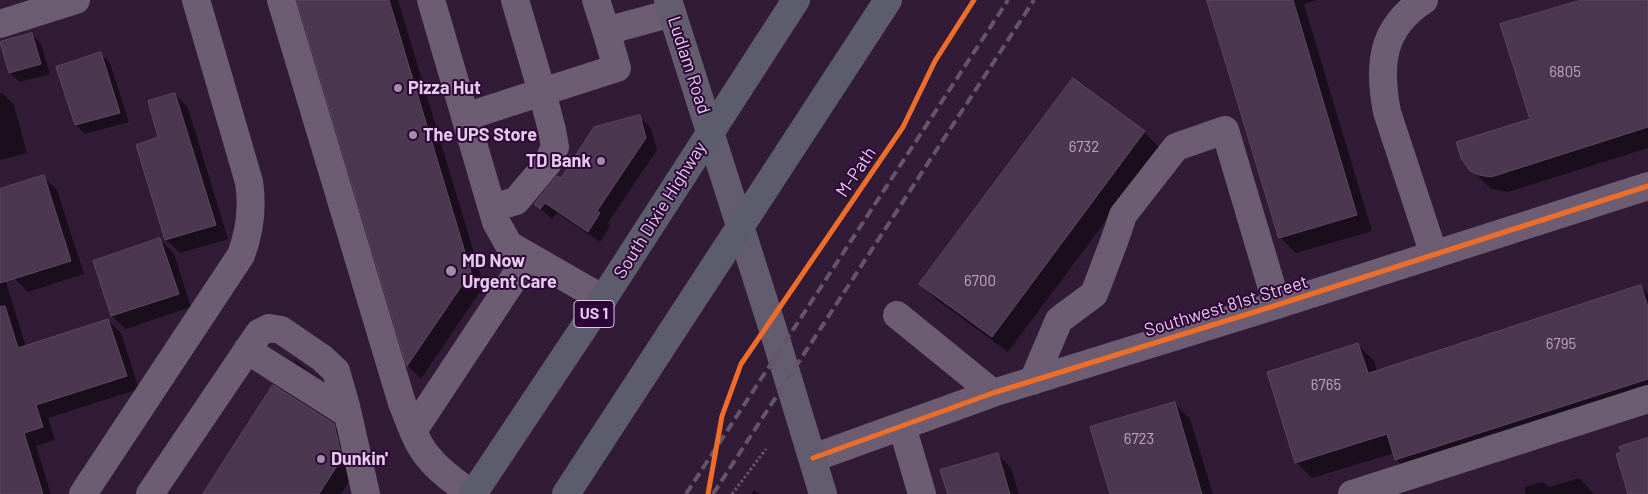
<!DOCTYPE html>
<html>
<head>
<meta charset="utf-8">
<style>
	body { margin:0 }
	canvas { display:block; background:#311b37 }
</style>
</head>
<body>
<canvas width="1648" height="494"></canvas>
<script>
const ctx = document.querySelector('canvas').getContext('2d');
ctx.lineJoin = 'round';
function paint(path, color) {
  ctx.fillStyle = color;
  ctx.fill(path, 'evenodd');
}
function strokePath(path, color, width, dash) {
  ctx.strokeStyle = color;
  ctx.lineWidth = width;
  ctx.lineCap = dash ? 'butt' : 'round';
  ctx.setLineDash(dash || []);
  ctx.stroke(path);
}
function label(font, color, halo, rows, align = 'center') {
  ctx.font = font + ' Barlow,sans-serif';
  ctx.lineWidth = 4;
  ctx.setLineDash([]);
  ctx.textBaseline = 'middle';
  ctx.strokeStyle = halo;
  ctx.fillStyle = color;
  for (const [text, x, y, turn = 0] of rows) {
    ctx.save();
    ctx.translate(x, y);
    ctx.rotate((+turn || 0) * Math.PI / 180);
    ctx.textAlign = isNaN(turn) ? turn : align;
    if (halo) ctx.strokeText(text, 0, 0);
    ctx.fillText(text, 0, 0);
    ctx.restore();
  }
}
const shadow = new Path2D(`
	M299,0H398L484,286L421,379L408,366Z
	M1209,0H1317L1304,4L1372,231L1296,253L1280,237Z
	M1586,0H1648V148L1508,192L1491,189L1465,164L1531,120Z
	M32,34L41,44L50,74L20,82L10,73Z
	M101,54L110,63L129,122L85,134L76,125Z
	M0,93H2L14,105L27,153L0,160Z
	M175,94L188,108L228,239L180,253L166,240L160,138Z
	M639,117L651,128L657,150L608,223L610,226L600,242L557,213L552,219L535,204L561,180Z
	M1144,132L1160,148L1008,352L937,300L921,284Z
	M530,159L535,164L524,177L521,173Z
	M43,176L57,190L84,274L28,292L14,278L0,234V190Z
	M160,240L174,253L191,307L126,329L112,316L94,262Z
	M0,274L5,279L26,347L108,320L121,333L139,389L48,418L55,440L36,446L51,494H1L0,491Z
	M1641,286L1648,294V400L1412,475L1396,459L1394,453L1312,478L1296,462L1358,345L1374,361L1377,371Z
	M292,358L315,375L297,364Z
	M1174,403L1190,419L1213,494H1111Z
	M333,425L347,438L355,472L341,494H204Z
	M997,454L1011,468L1019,494H949Z
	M1579,478L1594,494H1526L1524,487L1543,482L1549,487Z
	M754,490L760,494H751Z`);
const building = new Path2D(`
	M297,0H389L471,272L407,366Z
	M1207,0H1293L1357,215L1279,238Z
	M1582,0H1648V127L1491,177L1479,175L1470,171L1461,158L1456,142L1530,119L1500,24Z
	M32,33L41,64L9,73L0,42Z
	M101,52L120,113L75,125L56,67Z
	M1073,78L1145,131L992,337L919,284Z
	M175,93L216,225L165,240L136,145L158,137L148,101Z
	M640,115L646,138L597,211L600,213L588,232L545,203L540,209L534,204L557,176L561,178L594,127Z
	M44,175L71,261L0,283V189Z
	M160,238L179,294L111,316L93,261Z
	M1641,285L1648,307V379L1395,460L1387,434L1295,463L1267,372L1358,343L1368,373Z
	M5,306L18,348L108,319L127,376L36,405L43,427L24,433L43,494H0V307Z
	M273,385L334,424L342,458L319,494H203Z
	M1175,402L1202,494H1110L1090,427Z
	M1648,438V494H1628L1616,454L1621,452L1619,447Z
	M998,453L1010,494H948L940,470Z`);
const path = new Path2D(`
	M732,494L766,449`);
const minor = new Path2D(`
	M281,0L402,403C410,422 416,444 430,459C441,473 457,483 471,494
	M431,0L496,222L509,245L603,299
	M596,0L606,31
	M1424,0C1381,28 1378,65 1387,112L1434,255
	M0,24L76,0
	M465,117L542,92L515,0
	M492,208L516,201L547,164L555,147L552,130L542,92L617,68L606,31L672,13
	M897,315L993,393
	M247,350L348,414
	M1033,381L1059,320L1094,294L1115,239L1123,215L1176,147L1225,130L1277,305
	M902,426L922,494
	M413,431L528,257
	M813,458L993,393L1277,305L1648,186
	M83,494L241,255C250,231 253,208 249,182L196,0
	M150,494L259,333L269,328L281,330L322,358L336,371L346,406L366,494
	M1352,494L1648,399`);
const major = new Path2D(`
	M668,0L776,339L823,494`);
const highway = new Path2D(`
	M473,494L603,299L796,0
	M566,494L888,0`);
const rail = new Path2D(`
	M686,494L1008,0
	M713,494L1034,0`);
const cycleway = new Path2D(`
	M813,458L993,393L1277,305L1648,186
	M708,494L722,416L741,364L903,127L935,61L974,0`);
const markers = [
	[398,88,5,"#a48daa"],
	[413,135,5,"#a48daa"],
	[601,161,5,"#a48daa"],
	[451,271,6,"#a48daa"],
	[321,459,5,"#a48daa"]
];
const numberNames = [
	["6805",1565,72],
	["6732",1084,147],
	["6700",980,281],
	["6795",1561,344],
	["6765",1326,385],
	["6723",1139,439]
];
const shields = [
	[594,314,40]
];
const shieldNames = [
	["US 1",594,314]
];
const streetNames = [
	["Ludlam Road",689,65,72],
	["M-Path",856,172,-56],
	["South Dixie Highway",660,210,-58],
	["Southwest 81st Street",1226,306,-17]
];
const poiNames = [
	["Pizza Hut",408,88],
	["The UPS Store",423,135],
	["TD Bank",591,161,"right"],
	["MD Now",462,261],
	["Urgent Care",462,282],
	["Dunkin'",331,459]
];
paint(shadow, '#0007');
paint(building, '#4c3751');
strokePath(building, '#5b4860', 1);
strokePath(path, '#67576b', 3, [2.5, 2.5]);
strokePath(minor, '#6d5d72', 28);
strokePath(major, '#635c6e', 28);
strokePath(highway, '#5c5c6d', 28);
strokePath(rail, '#655569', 4, [10, 5]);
strokePath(cycleway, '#ee6e29', 5);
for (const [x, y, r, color] of markers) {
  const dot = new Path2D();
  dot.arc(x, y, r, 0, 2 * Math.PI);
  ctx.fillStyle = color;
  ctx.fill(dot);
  strokePath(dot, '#2d0537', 2);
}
label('15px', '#bca5c2', null, numberNames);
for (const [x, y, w] of shields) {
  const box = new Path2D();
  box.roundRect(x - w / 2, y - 13.5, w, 27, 4);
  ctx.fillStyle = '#2d0537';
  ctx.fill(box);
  strokePath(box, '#e2cae8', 1);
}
label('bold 16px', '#e2cae8', null, shieldNames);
label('18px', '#e2cae8', '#2d0537', streetNames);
label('bold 18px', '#e2cae8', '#2d0537', poiNames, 'left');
</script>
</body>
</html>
